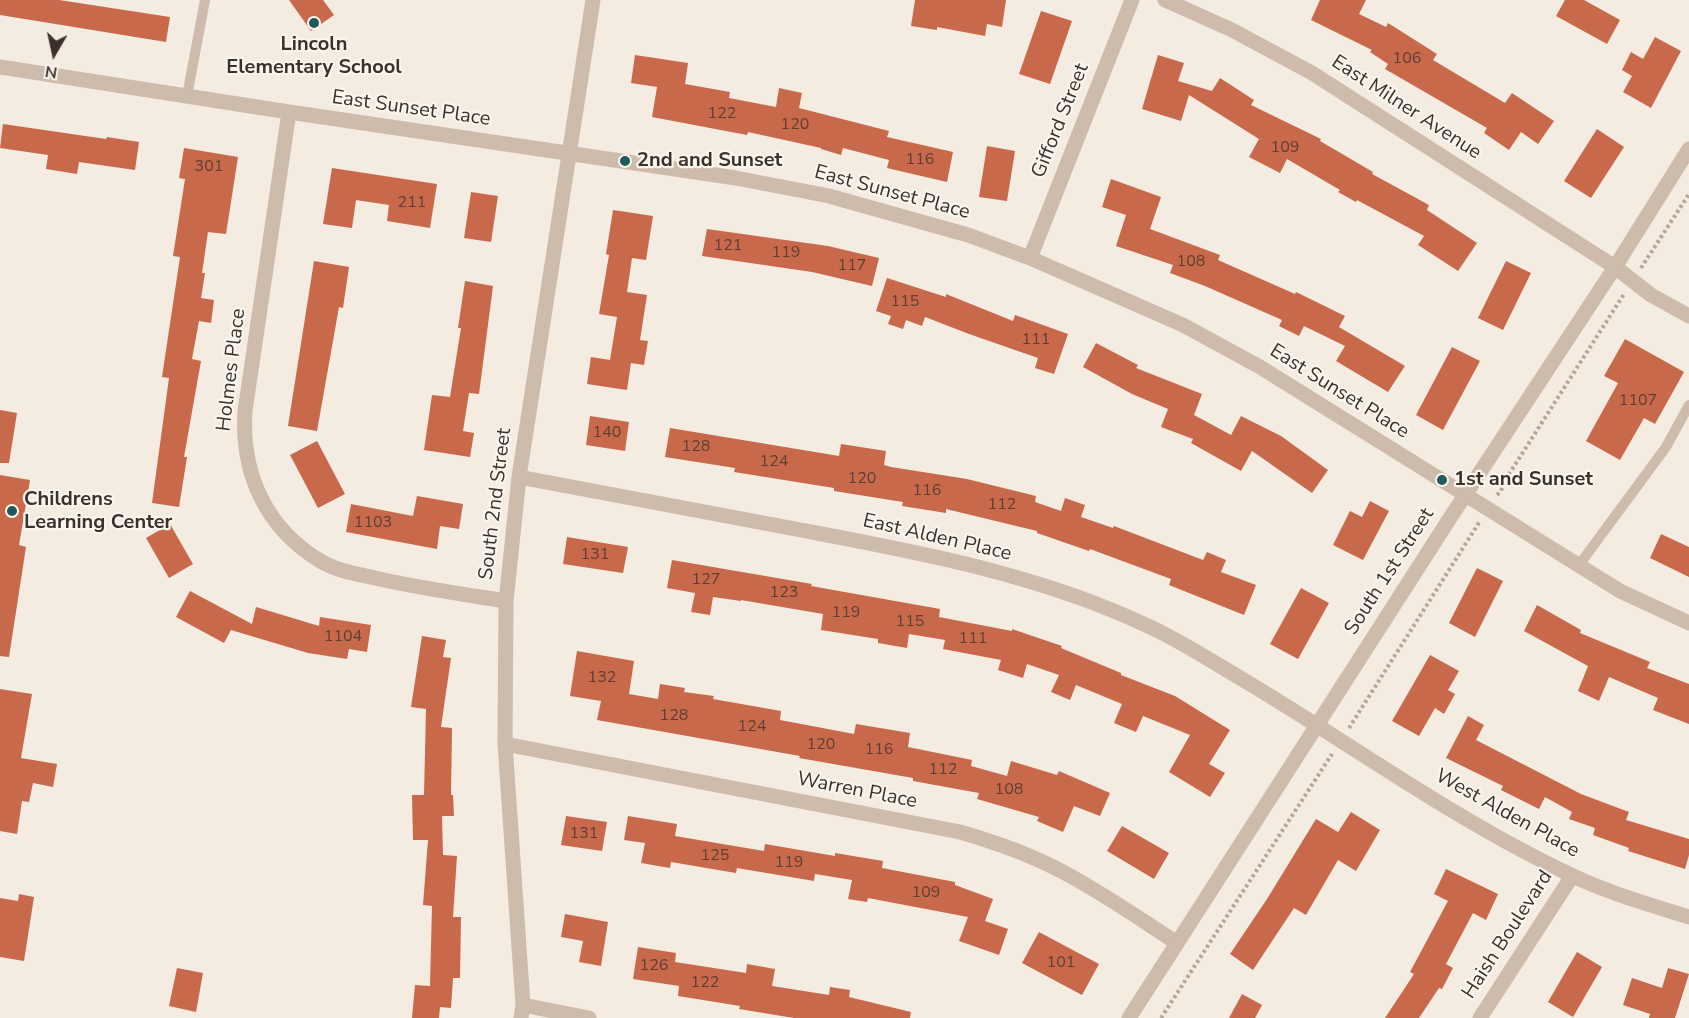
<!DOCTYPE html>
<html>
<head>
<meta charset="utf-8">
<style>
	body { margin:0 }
	#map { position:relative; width:1689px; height:1018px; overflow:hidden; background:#f4ebe1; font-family:"Nunito Sans",sans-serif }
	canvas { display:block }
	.north { position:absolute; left:24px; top:24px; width:60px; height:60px; -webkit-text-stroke:4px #fbf5ee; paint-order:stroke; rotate:189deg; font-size:16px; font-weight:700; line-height:24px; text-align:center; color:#3b302b }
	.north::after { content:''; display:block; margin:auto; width:21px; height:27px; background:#3b302b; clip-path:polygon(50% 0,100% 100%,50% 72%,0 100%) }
</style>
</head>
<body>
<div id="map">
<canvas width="1689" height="1018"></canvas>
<div class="north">N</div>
</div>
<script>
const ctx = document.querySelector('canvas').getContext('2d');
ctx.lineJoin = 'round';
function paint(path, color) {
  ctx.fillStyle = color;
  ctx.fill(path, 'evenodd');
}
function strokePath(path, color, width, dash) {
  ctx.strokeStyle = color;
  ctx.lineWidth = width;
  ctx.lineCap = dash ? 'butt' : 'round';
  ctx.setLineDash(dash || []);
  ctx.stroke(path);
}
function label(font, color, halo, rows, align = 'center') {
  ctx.font = font + ' "Nunito Sans",sans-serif';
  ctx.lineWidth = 4.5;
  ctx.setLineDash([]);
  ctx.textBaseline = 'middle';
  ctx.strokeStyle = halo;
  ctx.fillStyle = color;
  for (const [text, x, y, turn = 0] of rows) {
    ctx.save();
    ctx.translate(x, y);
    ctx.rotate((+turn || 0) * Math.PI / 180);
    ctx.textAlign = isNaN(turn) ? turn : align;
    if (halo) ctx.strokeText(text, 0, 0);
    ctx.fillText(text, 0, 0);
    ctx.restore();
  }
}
const building = new Path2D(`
	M0,0H59L170,17L166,42L0,15Z
	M289,0H323L334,15L311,31Z
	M915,0H1006L1002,27L987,24L985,36L937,27V30L911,26Z
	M1320,0H1366L1359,14L1386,27L1388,23L1437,54L1433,60L1505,103L1512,93L1554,121L1538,144L1521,132L1509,150L1484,133L1487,128L1385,69L1388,64L1370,52L1372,50L1311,20Z
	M1565,0H1584L1620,20L1607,44L1556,16Z
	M1041,11L1072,21L1050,84L1019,74Z
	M1655,37L1681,51L1651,108L1623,92L1632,76L1622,70L1631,52L1643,59Z
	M635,55L688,63L685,84L730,92L729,98L776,107L779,88L802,93L799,108L889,131L887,137L953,152L947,182L887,168L889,160L843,148L841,155L821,149V148L748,132L747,135L652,117L657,87L631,83Z
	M1158,55L1184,63L1178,81L1212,91L1220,78L1254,100L1251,105L1321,139L1320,141L1373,172L1372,174L1429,205L1427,210L1477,243L1458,271L1418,245L1424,236L1357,200L1356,202L1338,192L1340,190L1287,159L1280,173L1249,157L1259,139L1189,95L1181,121L1142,109Z
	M3,124L106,139L107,137L139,142L135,170L79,162L77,174L46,169L48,155L0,148Z
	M1597,129L1624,147L1591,198L1564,181Z
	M987,146L1015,151L1007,201L979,197Z
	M184,148L238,157L226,234L208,232L202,273H205L201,298L214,300L211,323L199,321L192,359L201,361L184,457H187L179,507L152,503L169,378L162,377L180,257L173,256L185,179L179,178Z
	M332,168L437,184L430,228L387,221L389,205L356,200L352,228L323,224Z
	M1111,179L1161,197L1150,229L1220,255L1218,260L1295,294L1296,292L1345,316L1339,327L1405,366L1388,392L1336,361L1345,346L1304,326L1299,336L1279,326L1282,320L1205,286L1170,273L1173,265L1116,246L1126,215L1102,207Z
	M471,192L498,196L491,242L464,238Z
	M613,210L653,216L646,260L632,258L627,292L647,295L640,340L648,341L644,365L631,363L627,390L587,384L591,357L610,360L617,317L599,314L609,255L606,254Z
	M707,229L828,246L879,258L872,286L812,272L702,256Z
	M314,261L349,267L343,308L339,307L317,431L288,426Z
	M1506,261L1531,273L1503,330L1478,318Z
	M887,278L946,297V294L1013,321L1015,315L1068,334L1054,374L1035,368L1038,358L969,334L925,317L922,326L906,320L903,329L888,324L891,316L876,311Z
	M465,281L493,286L479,394L469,393L463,431L474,433L470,457L424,450L432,395L450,397L461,328H458Z
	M1625,339L1684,372L1655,424L1644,418L1620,460L1586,441L1618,383L1604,376Z
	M1096,343L1138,365L1136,368L1202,394L1194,415L1231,435L1241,416L1281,436L1328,470L1312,493L1252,451L1241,471L1191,443L1193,439L1161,427L1168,409L1132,394L1083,367Z
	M1452,347L1480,361L1443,430L1416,415Z
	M0,410L17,413L9,463H0Z
	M590,416L629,422L625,451L586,445Z
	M670,428L839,456L841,444L886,451L884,465L891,467L967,479L1036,496L1035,502L1061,511L1065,498L1085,505L1081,517L1113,528L1114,526L1203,560L1207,552L1226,560L1221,572L1256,585L1244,615L1169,585L1171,579L1090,549L1089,551L1037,533V531L946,509V513L902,506L903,502L834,491V488L734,472L735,468L665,457Z
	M317,441L345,494L318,508L290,455Z
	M0,475L30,480L19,545L26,547L9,657L0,656Z
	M417,496L463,504L459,529L440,526L437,549L346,532L351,504L413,516Z
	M1370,501L1389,511L1363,560L1333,545L1350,511L1362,517Z
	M170,524L193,564L169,578L146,538Z
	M1661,534L1689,547V577L1650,558Z
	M567,537L628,547L623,573L563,564Z
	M672,560L812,584L811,586L940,609L939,617L1012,631V629L1062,646L1061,648L1121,673V675L1175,696L1230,730L1209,764L1225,773L1210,797L1169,772L1190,735L1143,716L1136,732L1114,723L1122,704L1076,685L1070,700L1051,692L1059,675L1027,664L1023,678L998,670L1001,660L943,649L945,640L909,634L907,648L878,643V639L821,630L823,614L741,600V601L713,597L710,615L691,612L695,593L667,588Z
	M1477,568L1503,581L1475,637L1449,623Z
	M1301,588L1329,603L1298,659L1270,644Z
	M190,591L252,624L256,607L319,626L320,617L371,625L367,652L349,649L347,659L308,653L231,630L224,643L176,617Z
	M1537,605L1581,630L1580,633L1650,662L1647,668L1689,684V724L1653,710L1658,698L1609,677L1599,701L1578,691L1588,666L1524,631Z
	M422,636L446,640L443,657L451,658L441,727L452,728L451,795H453L454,816H442L443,855L457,856L453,917H461L460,978H453L451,1008L440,1007L439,1018H412L415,985L430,986L432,906L423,905L428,840H413L412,795H424L426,709L411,707Z
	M577,651L634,661L629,694L658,699L660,684L685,688L684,692L714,696L713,699L781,711L780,720L854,734L856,724L910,733L908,747L972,760L971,766L1007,776L1011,761L1057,775L1059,771L1110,793L1100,816L1074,806L1063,832L1037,821L1039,817L977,799L979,793L913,781V778L799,758L800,756L597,720L601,701L570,696Z
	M1430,655L1459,671L1448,690L1455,694L1444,714L1435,708L1419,736L1392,721Z
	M0,689L32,694L21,758L57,764L53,787L33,783L29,802L22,801L17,834L0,831Z
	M1468,716L1484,725L1476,740L1581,794L1629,812L1626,820L1689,839V855L1685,869L1628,851L1629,848L1593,835L1595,828L1569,819L1572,812L1545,797L1539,809L1501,790L1503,786L1446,758Z
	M1351,812L1380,830L1356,871L1338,860L1306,915L1294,908L1253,970L1230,954L1267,899L1316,819L1338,832Z
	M566,816L607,822L602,851L561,845Z
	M628,816L677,824L675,836L764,851L765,844L835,856V853L883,861L882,868L955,882V885L993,899L985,921L1008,929L999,955L959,941L968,917L868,898L867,902L848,899L852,880L815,874L814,881L737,868L736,873L671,862L670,868L641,863L645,843L624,840Z
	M1122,826L1169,853L1154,879L1107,851Z
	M1446,869L1498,894L1486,920L1473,913L1446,964L1453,968L1442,989L1439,988L1419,1018H1385L1414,974L1410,972L1448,901L1434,894Z
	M19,894L34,897L24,961L0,957V898L18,901Z
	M565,914L608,922L601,966L579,962L583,941L561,937Z
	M1039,932L1099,964L1082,995L1022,963Z
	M638,947L676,953L675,962L746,973L747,964L775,969L772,986L829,995L830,987L850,990L849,997L911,1012L910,1018H794L739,1009L740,1006L678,996L679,986L633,979Z
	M1577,952L1602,967L1573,1017L1548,1002Z
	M177,968L203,973L196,1012L169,1006Z
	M1668,968L1689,974L1675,1018H1649L1650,1014L1623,1005L1632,978L1662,988Z
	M1242,994L1262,1005L1255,1018H1229Z`);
const path = new Path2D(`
	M1641,268L1689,194
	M1497,495L1501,491L1504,482L1624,294
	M1349,728L1480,521
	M1161,1018L1332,754`);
const service = new Path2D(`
	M187,96L205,0
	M1579,565L1666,447L1689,405`);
const minor = new Path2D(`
	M1165,0L1232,30L1312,73L1615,267L1651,295L1689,316
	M0,67L289,112L736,178L829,196L968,235L1030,258L1183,325L1260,367L1620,591L1689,623
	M289,112L245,411C241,474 266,529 322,562C338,571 357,574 375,578C418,588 462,594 506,601
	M1030,258L1132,0
	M519,477C614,495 710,513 806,531C922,553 1041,575 1148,626C1181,641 1211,661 1242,679C1351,744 1455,820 1569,874C1605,892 1651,905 1689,917
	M505,744L960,832C995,842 1031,855 1063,872C1103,893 1140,919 1177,943
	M523,1005L589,1018
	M521,1018L523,1005L505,744L506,601L519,477L593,0
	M1480,1018L1572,876`);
const tertiary = new Path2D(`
	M1129,1018L1450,518L1615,267L1689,149`);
const markers = [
	[314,23,6,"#1f5a5e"],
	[625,161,6,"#1f5a5e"],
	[1442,480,6,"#1f5a5e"],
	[12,511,6,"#1f5a5e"]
];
const numberNames = [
	["106",1407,59],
	["122",722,114],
	["120",795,125],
	["109",1285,148],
	["116",920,160],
	["301",209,167],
	["211",412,203],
	["121",728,246],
	["119",786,253],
	["108",1191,262],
	["117",852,266],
	["115",905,302],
	["111",1036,340],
	["1107",1638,401],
	["140",607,433],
	["128",696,447],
	["124",774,462],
	["120",862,479],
	["116",927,491],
	["112",1002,505],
	["1103",373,523],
	["131",595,555],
	["127",706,580],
	["123",784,593],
	["119",846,613],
	["115",910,622],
	["1104",343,637],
	["111",973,639],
	["132",602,678],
	["128",674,716],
	["124",752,727],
	["120",821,745],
	["116",879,750],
	["112",943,770],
	["108",1009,790],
	["131",584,834],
	["125",715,856],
	["119",789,863],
	["109",926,893],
	["101",1061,963],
	["126",654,966],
	["122",705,983]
];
const poiNames = [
	["Lincoln",314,45,"center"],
	["Elementary School",314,68,"center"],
	["2nd and Sunset",637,161],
	["1st and Sunset",1454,480],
	["Childrens",24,500],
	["Learning Center",24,523]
];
const streetNames = [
	["East Milner Avenue",1406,108,33],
	["East Sunset Place",411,109,8],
	["Gifford Street",1061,121,-68],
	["East Sunset Place",892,193,15],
	["Holmes Place",232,370,-83],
	["East Sunset Place",1339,392,32],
	["South 2nd Street",496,504,-83],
	["East Alden Place",937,538,13],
	["South 1st Street",1390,572,-57],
	["Warren Place",857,791,11],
	["West Alden Place",1507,814,29],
	["Haish Boulevard",1508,935,-57]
];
paint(building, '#c8694b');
strokePath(path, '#b9a596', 4, [3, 3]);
strokePath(service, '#cdbbac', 10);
strokePath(minor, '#cdbbac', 15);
strokePath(tertiary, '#cdbbac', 15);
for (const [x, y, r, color] of markers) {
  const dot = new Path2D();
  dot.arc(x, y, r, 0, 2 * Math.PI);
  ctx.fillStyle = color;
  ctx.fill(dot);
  strokePath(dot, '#fbf5ee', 2);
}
label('16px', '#5e3e33', null, numberNames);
label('bold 20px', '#3b302b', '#fbf5ee', poiNames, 'left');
label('20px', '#3b302b', '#fbf5ee', streetNames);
</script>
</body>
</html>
